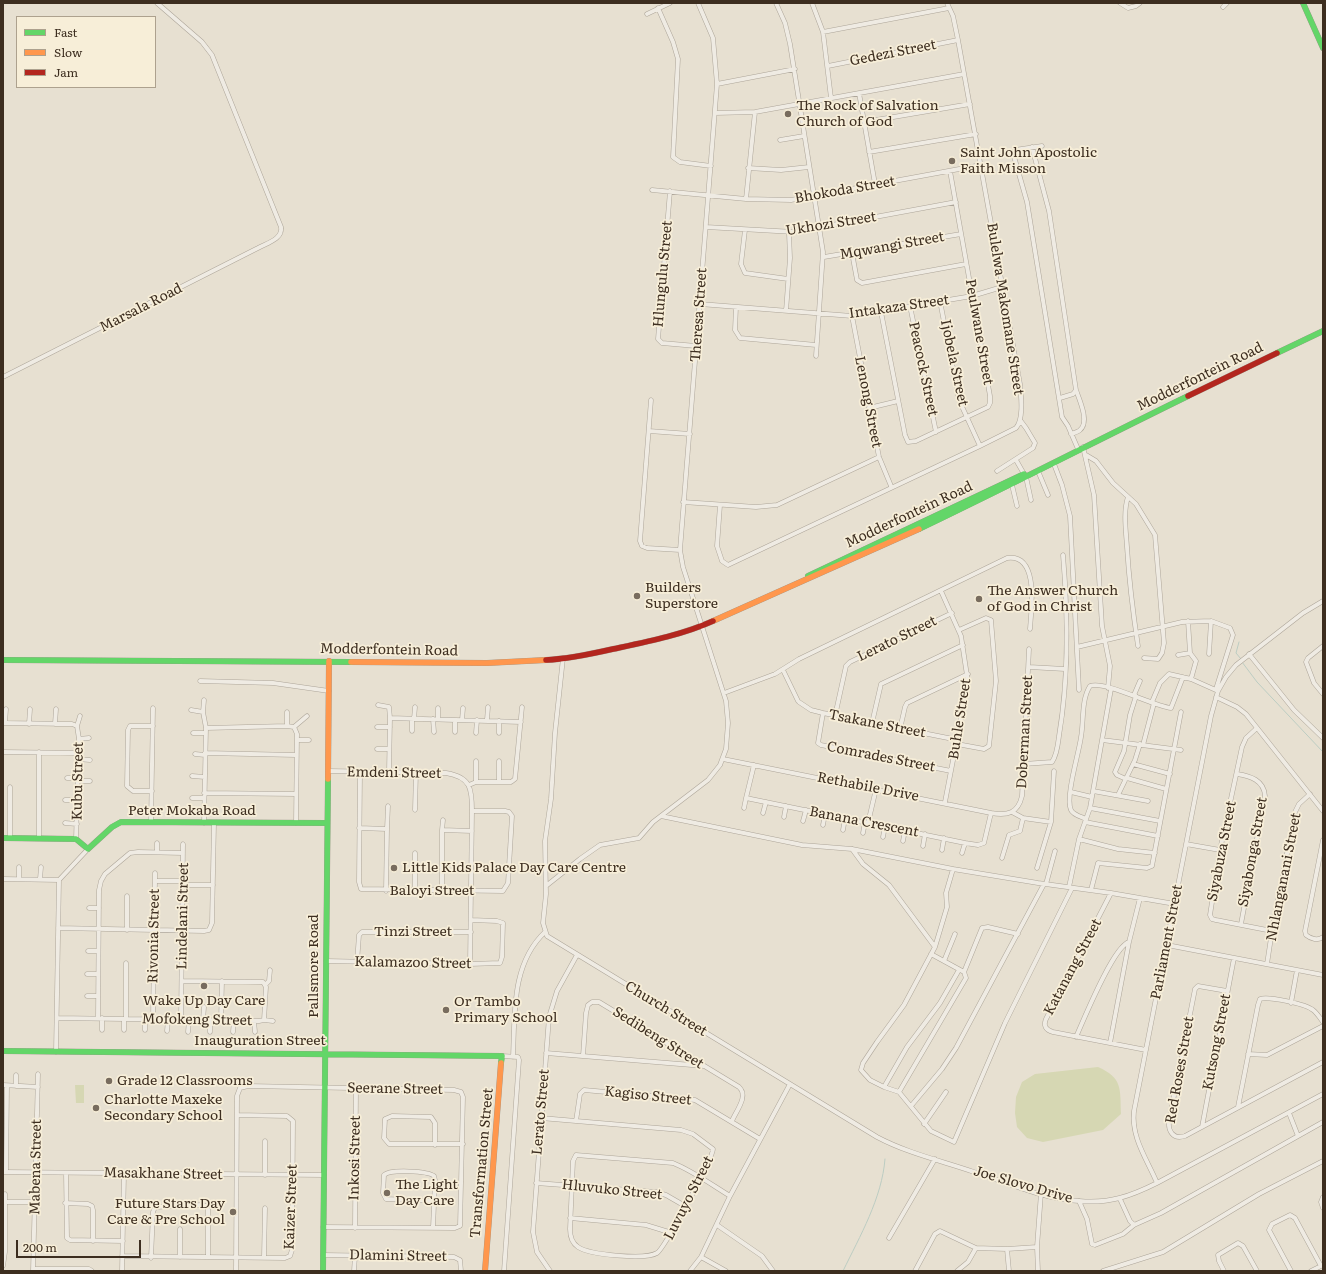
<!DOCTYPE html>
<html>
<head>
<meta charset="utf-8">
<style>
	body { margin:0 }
	#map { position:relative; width:1326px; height:1274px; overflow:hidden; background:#e7e0d1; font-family:Literata,serif }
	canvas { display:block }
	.frame { position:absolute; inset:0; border:4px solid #3d2e20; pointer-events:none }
	.legend { position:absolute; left:16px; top:16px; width:140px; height:72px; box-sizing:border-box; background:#f7eed8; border:1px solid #ada18e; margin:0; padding:5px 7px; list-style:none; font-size:12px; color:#3d2e20 }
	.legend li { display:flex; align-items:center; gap:8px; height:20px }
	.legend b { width:20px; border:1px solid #ada18e }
	.scale { position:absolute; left:16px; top:1240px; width:125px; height:18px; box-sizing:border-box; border:2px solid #3d2e20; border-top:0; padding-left:5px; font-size:12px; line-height:14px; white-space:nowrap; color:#3d2e20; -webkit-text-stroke:3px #f7eed8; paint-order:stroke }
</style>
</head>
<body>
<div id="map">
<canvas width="1326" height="1274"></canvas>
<div class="frame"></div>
<ul class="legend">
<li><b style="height:5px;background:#63d668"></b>Fast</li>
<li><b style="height:5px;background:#ff974d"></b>Slow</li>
<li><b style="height:5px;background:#b3261e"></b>Jam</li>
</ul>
<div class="scale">200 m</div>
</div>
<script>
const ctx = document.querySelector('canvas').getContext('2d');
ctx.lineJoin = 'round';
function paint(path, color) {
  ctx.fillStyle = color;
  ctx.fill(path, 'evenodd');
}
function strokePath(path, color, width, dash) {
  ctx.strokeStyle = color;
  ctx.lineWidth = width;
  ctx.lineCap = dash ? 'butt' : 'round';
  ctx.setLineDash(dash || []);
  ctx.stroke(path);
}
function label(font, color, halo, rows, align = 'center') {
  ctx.font = font + ' Literata,serif';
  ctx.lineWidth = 3.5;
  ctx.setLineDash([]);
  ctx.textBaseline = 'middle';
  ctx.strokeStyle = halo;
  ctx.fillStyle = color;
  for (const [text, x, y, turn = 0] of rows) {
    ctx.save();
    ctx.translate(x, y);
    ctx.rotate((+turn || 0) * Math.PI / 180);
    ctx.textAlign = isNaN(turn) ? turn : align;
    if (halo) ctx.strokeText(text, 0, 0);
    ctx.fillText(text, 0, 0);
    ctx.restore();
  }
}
const green = new Path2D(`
	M1098,1067C1123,1078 1120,1089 1121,1114L1103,1130L1043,1142L1027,1138L1017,1127L1015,1113L1016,1097L1022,1082L1035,1074Z
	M75,1085H84V1103H76Z`);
const stream = new Path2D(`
	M1239,642L1236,653L1241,659
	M1242,662L1257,682L1323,752
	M843,1271C860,1236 882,1198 885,1159`);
const street = new Path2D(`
	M776,3L785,23L790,44L823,252L816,356
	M812,3L823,32L831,98
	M1120,3L1128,8L1136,6L1140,3
	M1223,7L1227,3
	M658,8L673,42L678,59L673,157L680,162L711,166
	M647,14L670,3
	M823,32L949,8
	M828,66L958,40
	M717,84L795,69
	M859,93L875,184
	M715,113L755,112L964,74
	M864,122L970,104
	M780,140L804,136
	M1042,146L1015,150L1013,153L1027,202L1062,417L1068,426L1078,449
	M1032,147L1049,211L1076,390L1073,394L1060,398
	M869,152L976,134
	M748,168L781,170L809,167
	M652,190L746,199L791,200L981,165
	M670,191L658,339L662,343L696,346
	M746,199L755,112
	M706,227L794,232L956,202
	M745,230L741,264L745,273L788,279
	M852,253L857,280L862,283L966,264
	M824,257L961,234
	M940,301L959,400L980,446
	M700,304L852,316L972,296L1002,287
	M910,306L936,432
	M736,307L735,330L740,338L816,345
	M786,311L790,258L789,233
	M881,312L905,435L908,442L916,441L988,407L990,403V396L950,171
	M852,316L879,457L891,486
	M3,377L258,248C267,243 283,239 281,227L212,55L202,42L157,3
	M651,400L640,541L642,546L647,548L680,550
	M869,408L898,401
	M649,431L690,434
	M1071,434C1074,433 1078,432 1080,430C1090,422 1079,399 1076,390
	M1083,447L1094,495L1102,626L1110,666L1108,688
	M1086,455L1096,461L1113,483L1136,504L1155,535L1164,643L1162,653L1158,659L1144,658
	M1016,460L1024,474
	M1054,464L1062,485L1070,516L1079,690
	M997,471L1033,448L1035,443L1026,428L1020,420
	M1038,471L1048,495
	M1026,477L1031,500
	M1012,485L1017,506
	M1128,497C1123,512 1126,531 1127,547C1129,580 1133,613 1138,646
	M683,502L756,507L777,505L879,457
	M720,505L717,546L722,561L728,565L980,446L1016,428C1024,419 1021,396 1020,384L958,40L953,16L947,3
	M941,591L961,636L968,682L945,802
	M1188,621L1190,653L1196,661L1191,679
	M1323,646L1308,658L1306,662L1314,683L1323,694
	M1077,647L1182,622L1211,621L1230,628L1233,635L1216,689
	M1209,654L1211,621
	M1249,654L1294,710L1323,738
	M1178,655L1190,653
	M563,658L555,733L551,799L545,841L546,894L543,923L547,936L877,1137C907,1153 942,1161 974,1172C1008,1183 1043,1199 1079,1201C1109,1204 1131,1196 1157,1183L1323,1094
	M1029,667L1065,669
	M783,670L798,701
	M200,681L273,683L329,691
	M724,693L775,674L799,659L1007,558C1040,553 1031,611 1030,629
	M1134,695L1140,681
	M1216,697L1237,707L1246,714L1323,811
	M204,700L203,712L206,728
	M799,702L811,710L823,713L958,740
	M1152,702L1160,683L1169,674L1191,679L1218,691
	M378,705L389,707L390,718
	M191,710L203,712
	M823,713L818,743L821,745L951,771
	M835,716L846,666L850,662L952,613
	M412,719V731
	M414,719L415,707
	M433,719L434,732
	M438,719V708
	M462,720L463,708
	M487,720L488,707
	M3,723L72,724L77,726
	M5,723L6,709
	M872,723L881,684L963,645
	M29,724L30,709
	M55,724L56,709
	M77,726L80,716
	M287,726V712
	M294,727L307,716
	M377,727H390
	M1257,728L1246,738L1242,747L1220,850L1210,915L1212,919L1216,920L1272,931
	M900,729L905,707L907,703L968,674
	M455,732V720
	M193,733H205
	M476,733L477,720
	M499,733V721
	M79,739L89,738
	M297,740H309
	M1102,740L1181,750
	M957,744L984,749L989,746L996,681L991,620L986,618L959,630
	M1143,745L1154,703
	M377,749H389
	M3,752L79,753
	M205,753L296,755
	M195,754L205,755
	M78,759L90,760
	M723,759L991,813C1008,816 1018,813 1022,796L1029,649
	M1024,764L1052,762C1057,755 1058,744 1059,736C1069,677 1068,614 1063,555
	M1133,764L1170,774
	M754,765L746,798L965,843L978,845L984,843L991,813
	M328,771L446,773C471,777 472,789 472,811L470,964
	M360,772L359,882L361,889L503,891L508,883L512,816L509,812L505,811H472
	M389,772L390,718L521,722
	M1237,774C1250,776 1264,780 1265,796L1241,924
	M192,776L205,777
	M67,778H78
	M1127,778L1166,789
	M1126,779L1117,775L1115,772L1124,751L1130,715L1136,696
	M78,781H90
	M476,782V761
	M499,782V761
	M469,785L476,782H511L515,779L522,707
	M152,791H133L127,786L128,730L130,726H153
	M1093,791L1148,801
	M1071,792L1092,797
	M204,793L296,794
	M1118,795L1135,760L1140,744
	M192,798H204
	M65,800H78
	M744,808L746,798
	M1090,808L1160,821
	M415,810L416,772
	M1012,812L1023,818L1051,822
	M763,813L766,802
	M661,816L802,845L852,849L953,869L1038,883L1111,893L1175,904
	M784,817L786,806
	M1086,819C1082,817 1073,815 1071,810C1065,797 1079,753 1081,737C1084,721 1081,700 1090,686C1104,680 1153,706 1171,708L1183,677
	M803,821L806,810
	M151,822L153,708
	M1085,822L1158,836
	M65,823L77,824
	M204,823L206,728L287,726L294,727L297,734L296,823
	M868,823L876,789
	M823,825L825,814
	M359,828L387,829L386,891
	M387,829L388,806
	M442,830L443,820
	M843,830L845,818
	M863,833L865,822
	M883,837L885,826
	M10,838V787
	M39,838V752
	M76,839L79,739L77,726
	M1079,839L1118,849L1155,853
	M1323,840L1305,931L1306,935C1311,939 1318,941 1323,937
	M903,841L905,830
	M157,843V852
	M1186,844L1220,850
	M923,846L925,834
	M852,849L863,864L889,885L935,947L904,1005L877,1042L863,1063L861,1070L870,1080L884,1087L907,1047L940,1003L959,970
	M942,850L944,838
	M962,853L965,843
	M1002,858L1009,835L1020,831L1023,818
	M1037,868L1051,822L1054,771
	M3,879L59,880
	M19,879V867
	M40,879L41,867
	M155,881V873
	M1046,884L1055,851
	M183,885H213
	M546,886L580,859L600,845L639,838L653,822L708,780L720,765L726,749L728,723L726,701L683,567L680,550L717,84L713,38L698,3
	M1069,887L1079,839L1090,808L1111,689
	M1091,890L1098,863L1147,868L1152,866L1181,712
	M415,891V853
	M442,891V830L472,831
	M1111,893L1046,1019C1043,1026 1046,1030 1053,1032L1146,1050
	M89,908H99
	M58,928L204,931L209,930L212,923L214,823
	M127,930V896
	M1167,945L1323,975
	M935,947L947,907L946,893L953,869
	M88,951H98
	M931,954L964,972L982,928L988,927L1018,934
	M326,961L470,964L500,963L502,957L503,923L497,921L471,920
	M944,961L955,934
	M357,962L359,935L362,932H471
	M1267,964L1272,931L1295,812L1299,804L1310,794
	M87,974H98
	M182,981L263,982L266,987L264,1020
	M266,984L269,981L270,970
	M1227,991L1198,986L1195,989L1169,1121C1168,1131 1173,1140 1185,1136L1323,1062
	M87,996H98
	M1291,1003L1297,970
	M57,1018L259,1021L264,1020L273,1021
	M98,1018L99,890L101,881L105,874L130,853L138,852L183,853
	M126,1019V963
	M145,1019V1030
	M153,1019L155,881H183
	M181,1020L183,844
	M203,1020L204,1007
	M210,1020V1032
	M221,1020L222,981
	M254,1021L255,1032
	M102,1030V1018
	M124,1030V1019
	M167,1031L168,1019
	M188,1032L189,1020
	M233,1032L234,1020
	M1076,1037C1084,1019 1113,947 1129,942
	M1110,1043L1129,942L1140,898
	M56,1052L59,880L88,849
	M546,1053L704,1066
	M1248,1054L1267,1055L1323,1026
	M502,1056L518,1057L519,1060L504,1271
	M583,1056L586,1013L588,1005L592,1002H599L739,1087C749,1096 736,1111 732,1121
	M513,1057C515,1014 511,964 545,932
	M16,1075V1086
	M3,1085L38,1087
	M884,1087L899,1092L931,1131L954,1142L1005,1023L1072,888
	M899,1092L966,978L964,972
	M911,1106L942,1069L956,1048L1044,884
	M1238,1107L1258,1005L1260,999C1268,996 1306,1004 1313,1010C1317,1013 1320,1018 1323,1022
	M1289,1113L1298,1136
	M541,1118L681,1130L693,1134L713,1149C713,1158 664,1249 657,1253C645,1260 590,1255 578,1247C572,1243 570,1236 570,1229L573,1161L576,1155L673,1163C693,1171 712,1185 730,1196
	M576,1121L580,1094L584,1090L695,1100L760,1139
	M924,1124L946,1092
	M1202,1127L1234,958
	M435,1145V1123L431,1117L392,1116L385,1119L384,1138L389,1144H463
	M3,1172L324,1175
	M6,1172L7,1086
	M66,1173L67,1238L70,1240L123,1241
	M265,1175V1141
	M536,1183L656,1192L666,1195L685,1206
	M1157,1183C1147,1159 1131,1138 1134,1111L1211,716L1218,691L1226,677L1236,665L1303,613L1323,601
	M1323,1197L1321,1202L1323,1208
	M1120,1199L1130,1221L1134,1225
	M1079,1201L1087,1219L1092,1244L1095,1245L1123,1234L1134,1225L1161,1213L1323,1122
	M3,1202H35
	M65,1203L88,1204L92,1206L93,1210V1241
	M570,1218L646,1225L672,1233
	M717,1225L762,1256L773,1271
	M355,1228L356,1088
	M433,1228L435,1180L434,1176C428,1171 390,1169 384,1175L383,1193L386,1199L434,1201
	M180,1229V1257
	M889,1238L935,1159
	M1007,1249L1009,1271
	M323,1255L454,1257L460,1260L461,1271
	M122,1256L285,1258L290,1256L292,1250L293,1121L287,1116L237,1115
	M264,1257L265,1208
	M701,1257L726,1271
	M151,1258L153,1212L155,1207L202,1205L206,1206L208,1209V1257
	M3,1266L5,1252V1194
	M33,1269H89L92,1271
	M33,1271L38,1074
	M122,1271L124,1174
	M236,1271L237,1096L240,1088L248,1086L454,1090L461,1092L463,1097L460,1226L455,1228L323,1227
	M354,1271L355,1256
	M550,1271L537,1252L533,1232L549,1017L557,991L577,955
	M690,1271L701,1257L730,1196L790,1084
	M915,1271L935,1234L940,1231L976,1248L1007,1249L1037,1247
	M957,1271L968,1262L976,1248
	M1038,1271L1037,1247L1041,1193
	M1103,1271L1163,1252L1259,1194L1323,1161
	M1224,1271L1219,1261L1218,1255L1238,1243L1243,1246L1257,1271
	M1291,1271L1269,1230L1272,1224L1290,1215L1295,1218L1321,1266
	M1311,1271L1323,1265`);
const fast = new Path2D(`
	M1303,3L1323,48
	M1277,353L1323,331
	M919,529C1009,486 1098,440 1188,396
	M808,576L1024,474
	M3,660L351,662
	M3,838L76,839L88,849L112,827L121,822L327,823
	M3,1051L502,1056L501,1063
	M323,1271L328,779`);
const slow = new Path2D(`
	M713,621L919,529
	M351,662L487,663L546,660
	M328,779L329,661
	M485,1271L501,1063`);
const jam = new Path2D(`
	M1188,396L1277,353
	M546,660C568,659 591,654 613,649C646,642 682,635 713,621`);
const markers = [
	[788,114,4,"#786c5e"],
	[952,161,4,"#786c5e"],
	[637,596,4,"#786c5e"],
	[979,599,4,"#786c5e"],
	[394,868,4,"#786c5e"],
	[204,986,4,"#786c5e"],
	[446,1010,4,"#786c5e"],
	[109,1081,4,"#786c5e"],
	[96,1108,4,"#786c5e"],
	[387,1193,4,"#786c5e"],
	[233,1212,4,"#786c5e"]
];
const streetNames = [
	["Gedezi Street",893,53,-11],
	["Bhokoda Street",845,190,-10],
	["Ukhozi Street",831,224,-9],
	["Mqwangi Street",892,246,-10],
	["Hlungulu Street",663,274,-85],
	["Intakaza Street",899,307,-8],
	["Marsala Road",141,308,-27],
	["Bulelwa Makomane Street",1005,309,81],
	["Theresa Street",699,315,-86],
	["Peulwane Street",979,332,80],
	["Ijobela Street",954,363,78],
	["Peacock Street",923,369,78],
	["Modderfontein Road",1200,377,-26],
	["Lenong Street",868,402,79],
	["Modderfontein Road",909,515,-25],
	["Lerato Street",897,639,-26],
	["Modderfontein Road",389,650,1],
	["Buhle Street",960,719,-81],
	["Tsakane Street",877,724,11],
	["Doberman Street",1025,732,-87],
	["Comrades Street",881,757,11],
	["Emdeni Street",394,773,1],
	["Kubu Street",78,781,-89],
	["Rethabile Drive",868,787,11],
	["Peter Mokaba Road",192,811],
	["Banana Crescent",864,822,11],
	["Siyabuza Street",1222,851,-79],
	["Siyabonga Street",1253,852,-80],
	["Nhlanganani Street",1284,877,-79],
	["Baloyi Street",432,891],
	["Lindelani Street",183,916,-89],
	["Tinzi Street",413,932],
	["Rivonia Street",154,936,-89],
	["Parliament Street",1167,942,-79],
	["Kalamazoo Street",413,963,1],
	["Pallsmore Road",314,966,-90],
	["Katanang Street",1073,967,-62],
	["Church Street",666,1009,31],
	["Mofokeng Street",197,1020,1],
	["Sedibeng Street",658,1038,32],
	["Inauguration Street",260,1041],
	["Kutsong Street",1217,1042,-79],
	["Red Roses Street",1180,1070,-80],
	["Seerane Street",395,1089,1],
	["Kagiso Street",648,1096,6],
	["Lerato Street",541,1112,-85],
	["Inkosi Street",355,1158,-89],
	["Transformation Street",482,1163,-85],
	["Mabena Street",36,1167,-89],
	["Masakhane Street",163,1174,1],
	["Joe Slovo Drive",1023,1185,16],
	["Hluvuko Street",612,1190,6],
	["Luvuyo Street",689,1198,-63],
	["Kaizer Street",291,1207,-88],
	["Dlamini Street",398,1256,1]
];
const poiNames = [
	["The Rock of Salvation",796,106],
	["Church of God",796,122],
	["Saint John Apostolic",960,153],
	["Faith Misson",960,169],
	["Builders",645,588],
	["Superstore",645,604],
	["The Answer Church",987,591],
	["of God in Christ",987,607],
	["Little Kids Palace Day Care Centre",402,868],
	["Wake Up Day Care",204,1001,"center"],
	["Or Tambo",454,1002],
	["Primary School",454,1018],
	["Grade 12 Classrooms",117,1081],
	["Charlotte Maxeke",104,1100],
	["Secondary School",104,1116],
	["The Light",395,1185],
	["Day Care",395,1201],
	["Future Stars Day",225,1204,"right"],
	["Care & Pre School",225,1220,"right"]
];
paint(green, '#d6d7b3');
strokePath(stream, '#bcccc2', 1);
strokePath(street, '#ada599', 5);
strokePath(fast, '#9c958a', 6);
strokePath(slow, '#9c958a', 6);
strokePath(jam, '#9c958a', 6);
strokePath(street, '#efebe3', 4);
strokePath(fast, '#63d668', 5.5);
strokePath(slow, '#ff974d', 5.5);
strokePath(jam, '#b3261e', 5.5);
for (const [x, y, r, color] of markers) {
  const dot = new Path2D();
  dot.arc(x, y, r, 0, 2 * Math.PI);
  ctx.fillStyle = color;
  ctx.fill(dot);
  strokePath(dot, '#f7eed8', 1.5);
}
label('14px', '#3d2e20', '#f7eed8', streetNames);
label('14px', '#3d2e20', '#f7eed8', poiNames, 'left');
</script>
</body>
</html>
